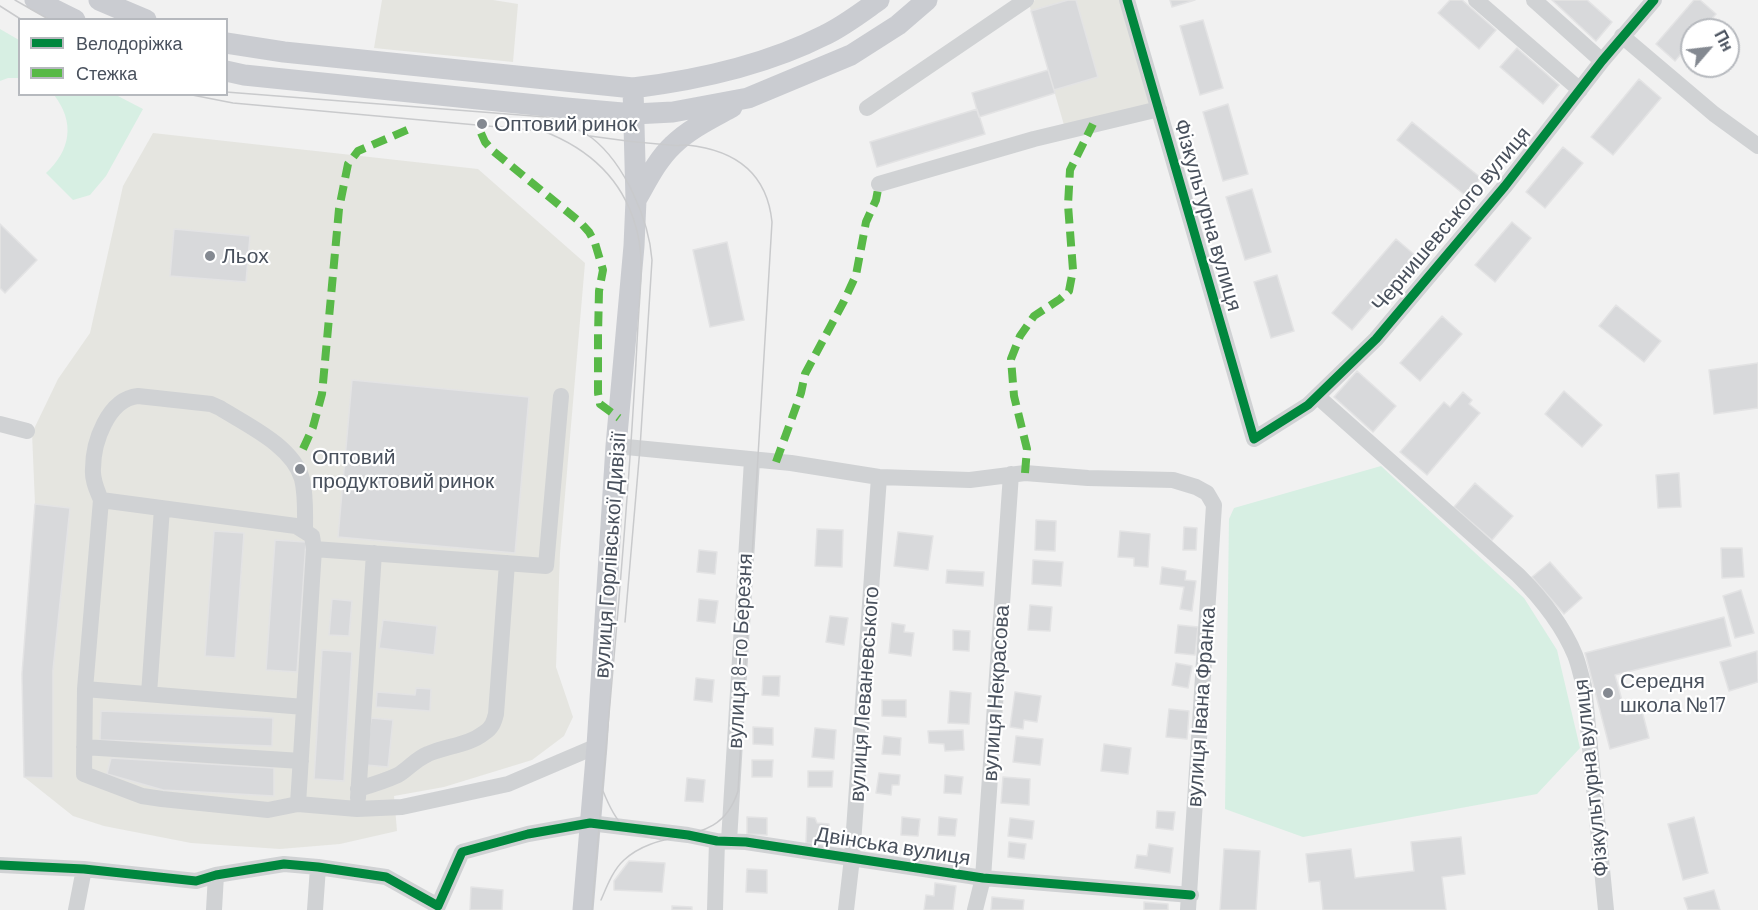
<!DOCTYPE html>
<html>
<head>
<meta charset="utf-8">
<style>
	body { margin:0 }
	#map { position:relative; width:1758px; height:910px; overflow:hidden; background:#f1f1f1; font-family:Barlow,sans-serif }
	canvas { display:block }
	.legend { position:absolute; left:18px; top:18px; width:210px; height:78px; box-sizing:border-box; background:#fff; border:2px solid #b6b9be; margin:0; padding:8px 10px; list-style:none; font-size:18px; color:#49515d }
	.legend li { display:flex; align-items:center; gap:12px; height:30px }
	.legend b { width:30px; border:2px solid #b6b9be }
	.north { position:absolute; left:1680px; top:18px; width:60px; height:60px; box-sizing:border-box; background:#fff; border:2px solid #b6b9be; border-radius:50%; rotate:62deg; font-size:16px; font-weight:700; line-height:24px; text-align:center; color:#49515d }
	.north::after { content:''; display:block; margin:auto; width:21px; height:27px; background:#848991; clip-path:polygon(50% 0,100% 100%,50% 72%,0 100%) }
</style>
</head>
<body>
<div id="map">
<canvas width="1758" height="910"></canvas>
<ul class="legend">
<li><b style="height:8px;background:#00873e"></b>Велодоріжка</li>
<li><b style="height:8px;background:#58b947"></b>Стежка</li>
</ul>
<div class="north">Пн</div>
</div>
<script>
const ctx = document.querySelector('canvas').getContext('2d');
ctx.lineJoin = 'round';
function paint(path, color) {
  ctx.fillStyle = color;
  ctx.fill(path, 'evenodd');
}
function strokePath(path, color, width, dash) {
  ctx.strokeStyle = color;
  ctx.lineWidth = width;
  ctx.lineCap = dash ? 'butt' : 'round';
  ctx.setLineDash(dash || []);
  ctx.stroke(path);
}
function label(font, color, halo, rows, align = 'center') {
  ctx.font = font + ' Barlow,sans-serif';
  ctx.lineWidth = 4.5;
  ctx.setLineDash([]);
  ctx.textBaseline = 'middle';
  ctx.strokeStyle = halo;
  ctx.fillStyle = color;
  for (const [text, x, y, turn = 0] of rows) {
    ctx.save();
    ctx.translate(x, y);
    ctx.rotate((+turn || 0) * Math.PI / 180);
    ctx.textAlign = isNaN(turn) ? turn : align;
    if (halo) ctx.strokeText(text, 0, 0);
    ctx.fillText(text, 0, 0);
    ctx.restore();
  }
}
const commercial = new Path2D(`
	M382,0H493L518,4L513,62L374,48Z
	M1035,0H1123L1153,103L1064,125L1029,4Z
	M153,133L478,169L585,263L560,553L556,667L573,717L564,736L532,760L444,787L394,796L397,831L340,844L280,849L191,843L104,826L73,816L24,777L22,674L35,504L32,433L58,379L90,333L123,186Z`);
const green = new Path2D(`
	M0,29L19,40V78H8L0,81Z
	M54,95H116L143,109L106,176L90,195L73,200L46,173C71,150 75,122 54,95Z
	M1381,466L1524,598L1557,650L1580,748L1537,794L1303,837L1225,809L1229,519L1234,508Z`);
const building = new Path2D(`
	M1068,0H1076L1098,77L1054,90L1031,11Z
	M1170,0H1195L1172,7Z
	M1450,0H1462L1496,30L1479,49L1438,13Z
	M1552,0H1587L1612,22L1596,41Z
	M1694,0H1700L1716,14L1702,30H1692V41L1675,61L1656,44Z
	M1203,20L1223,88L1200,95L1180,26Z
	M1517,48L1559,85L1543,104L1500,67Z
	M1048,70L1055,93L979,117L972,93Z
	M1639,79L1661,98L1613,155L1591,137Z
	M1228,104L1248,174L1223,181L1203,112Z
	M977,109L985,134L877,167L870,142Z
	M1412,122L1481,178L1466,196L1397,140Z
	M1563,147L1583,163L1545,208L1526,192Z
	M1252,189L1271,252L1245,260L1226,197Z
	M1512,222L1531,238L1495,282L1475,265Z
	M0,224L37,260L5,293L0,288Z
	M174,229L250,236L246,282L170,276Z
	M1396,239L1416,256L1352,330L1332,313Z
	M727,242L744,320L710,327L693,250Z
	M1277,275L1294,331L1271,338L1254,282Z
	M1616,305L1661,341L1644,362L1599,326Z
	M1442,316L1462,334L1420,381L1400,363Z
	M1758,363V408L1714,414L1709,370Z
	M1357,371L1396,406L1373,432L1334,397Z
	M352,380L529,397L515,553L338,537Z
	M1564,391L1602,425L1582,447L1545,414Z
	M1463,392L1472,400L1469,404L1480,413L1427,475L1400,452L1444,402L1450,407Z
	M1679,473L1681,507L1658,508L1656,475Z
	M1475,483L1513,516L1492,540L1454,507Z
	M35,504L70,508L53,670V778L24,777L22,674Z
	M1036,520L1056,521L1055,551L1035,550Z
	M1184,527L1197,528L1196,550H1183Z
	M817,529L843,530L842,567L815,566Z
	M214,531L244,533L235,658L205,656Z
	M1120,531L1150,534L1148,567L1134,566V558L1118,557Z
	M898,532L933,536L928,570L894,566Z
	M275,540L306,542L297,672L266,670Z
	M1721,548H1742L1744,577L1722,578Z
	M699,550L717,552L715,574L697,572Z
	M1033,560L1063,562L1061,586L1032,584Z
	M1550,562L1582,598L1564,614L1532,577Z
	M1162,567L1186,571L1185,580L1196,581L1192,611L1180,609L1184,587L1160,584Z
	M947,570L984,572L983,586L946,583Z
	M1741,590L1754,633L1735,638L1723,596Z
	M332,599L352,601L349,636L329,635Z
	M699,599L718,601L715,623L697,621Z
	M1030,605L1052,607L1050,631L1028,630Z
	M830,616L848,618L844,645L826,642Z
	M1724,617L1731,646L1615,675L1626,715L1642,711L1649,738L1610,749L1585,653Z
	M383,620L437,626L434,655L379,648Z
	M892,623L905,625L904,632L914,633L911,656L889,653Z
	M1178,625L1198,627L1195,655L1175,653Z
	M953,630L970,631L969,651L953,650Z
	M322,650L352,652L344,781L314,779Z
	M1757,651L1758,682L1729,691L1720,662Z
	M1176,663L1192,666L1188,688L1172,685Z
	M763,676H780L779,696L762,695Z
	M696,678L714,680L712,702L694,700Z
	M416,688L431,689L430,711L376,707L377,692L415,695Z
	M950,691L971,693L969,724L948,723Z
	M1015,692L1041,696L1037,722L1024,720L1023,729L1010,727Z
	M882,700H906V717L882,716Z
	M1169,709L1189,711L1187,739L1166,737Z
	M101,711L273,718L272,746L100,740Z
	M371,718L393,720L388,767L366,765Z
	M753,727L773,728V745L753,744Z
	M815,728L836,730L834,759L812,757Z
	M963,730L964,750L945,751L944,744L929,743L928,731Z
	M884,736L901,738L900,755L882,754Z
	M1016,736L1043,739L1040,765L1013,762Z
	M1104,744L1131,748L1128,774L1101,771Z
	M111,758L274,768V796L163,790L107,774Z
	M752,760H773L772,777H752Z
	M808,771H833L832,787H808Z
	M879,773L900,775L899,785H892L891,795L876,793Z
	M945,775L963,777L961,794L944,793Z
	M1003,777L1030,779L1029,805L1001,803Z
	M687,778L705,780L703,802L685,801Z
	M1157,811L1175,812L1173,830L1156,828Z
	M747,817L767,818V835L747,834Z
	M807,817L815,818L817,823L829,824L827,844L806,843Z
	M902,817L920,819L918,836L901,835Z
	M939,817L957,819L955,836L938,835Z
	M1694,817L1708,873L1683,880L1668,824Z
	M1010,818L1034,821L1032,839L1008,836Z
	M1461,837L1465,874L1442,877L1446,910H1323L1320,881L1309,882L1306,854L1351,849L1355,878L1414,871L1411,842Z
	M1009,842L1026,844L1024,859L1008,857Z
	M1149,844L1173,848L1170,873L1135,868L1137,855L1147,856Z
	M1224,849L1260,851L1256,910H1220Z
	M629,861L665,863L662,892L614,890V881Z
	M747,869L767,870V893L746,892Z
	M935,883L956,886L953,910H924L926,895L934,896Z
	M471,887L503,890L502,910H470Z
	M1714,890L1720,910H1688L1684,898Z
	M992,897L1024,900L1023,910H991Z
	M1144,902L1168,904V910H1144Z
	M672,906L692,907V910H672Z`);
const minor = new Path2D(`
	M1127,0L1254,439L1308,405L1376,339L1505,186L1602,61L1654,0
	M1476,0L1580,90
	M1534,0L1602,61
	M1622,36L1714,114L1758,146
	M867,108L1026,0
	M879,184L1034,139L1159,109
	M1317,396L1518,575C1540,597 1563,626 1575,655C1579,665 1581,676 1584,686L1606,910
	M0,424L27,431
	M616,446L791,463L879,477L970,480L1025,473L1088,478L1173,480L1196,487L1207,493L1214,505L1188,910
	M101,500L296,526L312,536L314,549L298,804L357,809L402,807L508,784L597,746
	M314,549L546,566L561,396
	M85,689L304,707
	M149,694L162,508
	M84,747L301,761
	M358,789C372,785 385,781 398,775C408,769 416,759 428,754C446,746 469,745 484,733C492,728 494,722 496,714L507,563
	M358,798L374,553
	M298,804L268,810L162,799L142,796L84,774L85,689L101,500C97,490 92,480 93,469C93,442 108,399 138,396L211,404L220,408C247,425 293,446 302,479C306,495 305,513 305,530
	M729,841L752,460
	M0,865L84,869L196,881L216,875L284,864L318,867L386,877L438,906L462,852L528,834L590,823L688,835L717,841L746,842L983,878L1191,895
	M76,910L84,869
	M214,910L216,875
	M315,910L318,867
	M715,910L717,841
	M846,910L852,858L879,477
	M975,910L983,878L1011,474`);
const major = new Path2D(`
	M35,0L75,20
	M99,0L146,20
	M226,43L284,52L633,88C698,80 766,65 825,35C844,26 862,12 879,0
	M226,71L244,75L566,108L634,114L673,112L748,98L851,55L898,25L927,0
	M636,200C647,181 657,160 673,145C689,129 712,118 732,107
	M583,910L597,746L616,446L634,246L636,200L633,88`);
const tram = new Path2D(`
	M15,0L50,20
	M0,6L22,20
	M226,92L546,117C562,122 578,128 592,138C625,164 649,220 652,260L640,448L625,622
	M187,94L233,103L543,131C587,148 621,177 635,224C644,251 641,280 639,309C637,338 636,366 634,395C624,567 606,738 592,910
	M590,136C616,140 642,143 669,145C675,146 681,145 687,145C735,150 767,173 772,222L738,791C719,851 663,824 624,860C613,870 607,886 601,900
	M603,791C616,823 624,835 660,839`);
const quiet = new Path2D(`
	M481,133L485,142L493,151L580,222L589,232L595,243L603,270L599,291L598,336V393L600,404L619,418
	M303,449L313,427L322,394L339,209L348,164L358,151L414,127
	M776,462L801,393L805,374L844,301L856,275L866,222L876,200L879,184
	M1025,473L1027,449L1014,396L1011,359L1020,336L1034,316L1060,299L1069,291L1073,270L1068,205L1070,170L1093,124`);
const cycleway = new Path2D(`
	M1127,0L1254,439L1308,405L1376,339L1505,186L1602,61L1654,0
	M0,865L84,869L196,881L216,875L284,864L318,867L386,877L438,906L462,852L528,834L590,823L688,835L717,841L746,842L983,878L1191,895`);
const markers = [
	[482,124,6,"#848991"],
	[210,256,6,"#848991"],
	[300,469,6,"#848991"],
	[1608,693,6,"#848991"]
];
const poiNames = [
	["Оптовий ринок",494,124],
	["Льох",222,256],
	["Оптовий",312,457],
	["продуктовий ринок",312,481],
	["Середня",1620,681],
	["школа №17",1620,705]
];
const streetNames = [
	["Фізкультурна вулиця",1208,215,74],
	["Чернишевського вулиця",1451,219,-50],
	["вулиця Горлівської Дивізії",610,555,-86],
	["вулиця 8-го Березня",740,651,-87],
	["вулиця Некрасова",996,693,-86],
	["вулиця Леваневського",864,694,-86],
	["вулиця Івана Франка",1201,707,-86],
	["Фізкультурна вулиця",1591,778,-96],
	["Двінська вулиця",893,846,9]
];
paint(commercial, '#e5e5e0');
paint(green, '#d7efe3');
paint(building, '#d8d9db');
strokePath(building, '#e3e3e4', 1.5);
strokePath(minor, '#d0d2d4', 16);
strokePath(major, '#caccd1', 21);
strokePath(tram, '#c9cacc', 1.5);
strokePath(quiet, '#58b947', 8, [15, 8]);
strokePath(cycleway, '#00873e', 9);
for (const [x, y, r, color] of markers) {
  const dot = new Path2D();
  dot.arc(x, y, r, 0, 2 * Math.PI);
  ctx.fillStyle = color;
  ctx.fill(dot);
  strokePath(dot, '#fff', 2);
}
label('21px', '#49515d', '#fff', poiNames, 'left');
label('21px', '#49515d', '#fff', streetNames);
</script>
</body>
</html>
